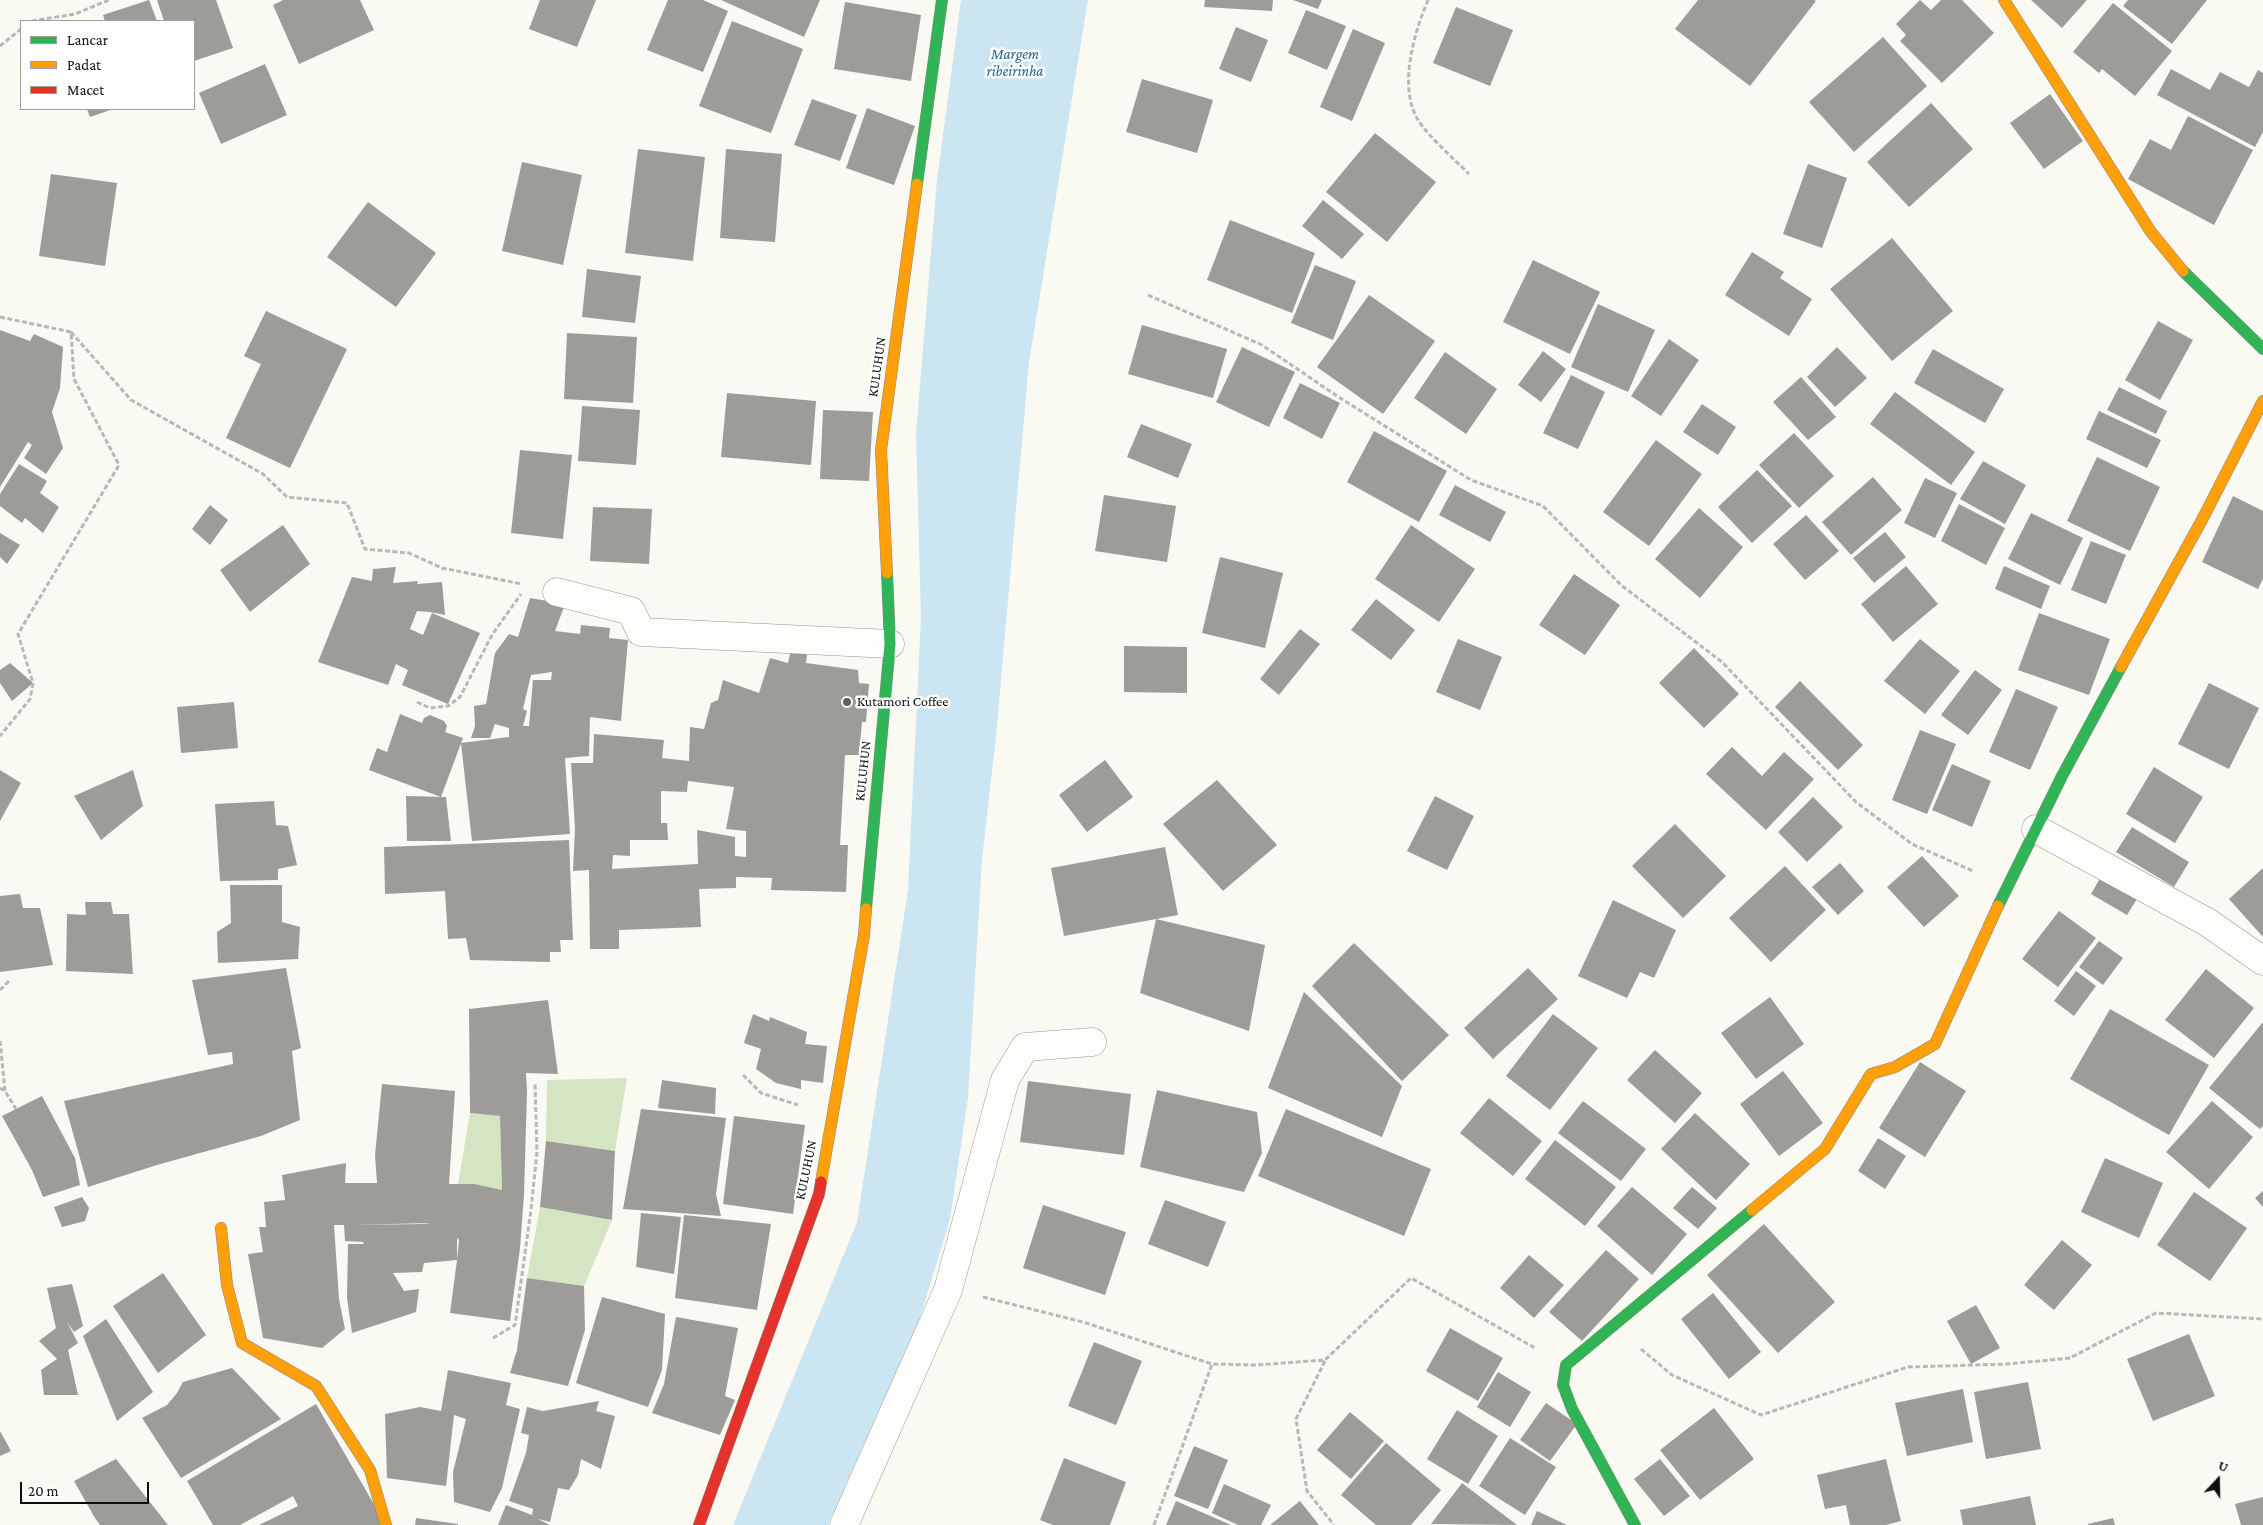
<!DOCTYPE html>
<html>
<head>
<meta charset="utf-8">
<style>
	body { margin:0 }
	#map { position:relative; width:2263px; height:1525px; overflow:hidden; background:#faf9f2; font-family:"Crimson Pro",serif }
	canvas { display:block }
	.legend { position:absolute; left:20px; top:20px; width:175px; height:90px; box-sizing:border-box; background:#fff; border:1px solid #9f9f9f; margin:0; padding:6px 9px; list-style:none; font-size:15px; color:#0e0e0e }
	.legend li { display:flex; align-items:center; gap:10px; height:25px }
	.legend b { width:25px; border:1px solid #9f9f9f }
	.north { position:absolute; left:2193px; top:1455px; width:50px; height:50px; -webkit-text-stroke:4px #fff; paint-order:stroke; rotate:21deg; font-size:14px; font-weight:700; line-height:20px; text-align:center; color:#0e0e0e }
	.north::after { content:''; display:block; margin:auto; width:18px; height:22px; background:#0e0e0e; clip-path:polygon(50% 0,100% 100%,50% 72%,0 100%) }
	.scale { position:absolute; left:20px; top:1482px; width:129px; height:22px; box-sizing:border-box; border:2px solid #0e0e0e; border-top:0; padding-left:6px; font-size:15px; line-height:18px; white-space:nowrap; color:#0e0e0e; -webkit-text-stroke:4px #fff; paint-order:stroke }
</style>
</head>
<body>
<div id="map">
<canvas width="2263" height="1525"></canvas>
<ul class="legend">
<li><b style="height:6px;background:#30b455"></b>Lancar</li>
<li><b style="height:6px;background:#ff9f0a"></b>Padat</li>
<li><b style="height:6px;background:#e5322d"></b>Macet</li>
</ul>
<div class="north">U</div>
<div class="scale">20 m</div>
</div>
<script>
const ctx = document.querySelector('canvas').getContext('2d');
ctx.lineJoin = 'round';
function paint(path, color) {
  ctx.fillStyle = color;
  ctx.fill(path, 'evenodd');
}
function strokePath(path, color, width, dash) {
  ctx.strokeStyle = color;
  ctx.lineWidth = width;
  ctx.lineCap = dash ? 'butt' : 'round';
  ctx.setLineDash(dash || []);
  ctx.stroke(path);
}
function label(font, color, halo, rows, align = 'center') {
  ctx.font = font + ' "Crimson Pro",serif';
  ctx.lineWidth = 5;
  ctx.setLineDash([]);
  ctx.textBaseline = 'middle';
  ctx.strokeStyle = halo;
  ctx.fillStyle = color;
  for (const [text, x, y, turn = 0] of rows) {
    ctx.save();
    ctx.translate(x, y);
    ctx.rotate((+turn || 0) * Math.PI / 180);
    ctx.textAlign = isNaN(turn) ? turn : align;
    if (halo) ctx.strokeText(text, 0, 0);
    ctx.fillText(text, 0, 0);
    ctx.restore();
  }
}
const forest = new Path2D(`
	M627,1078L615,1151L546,1141L547,1080Z
	M470,1113L500,1116L502,1190L475,1184H458Z
	M540,1207L612,1220L584,1286L527,1278Z`);
const water = new Path2D(`
	M961,0H1088L1029,362L996,736L982,859L968,1098L950,1219L919,1321L828,1525H733L857,1222L908,890L921,618L916,433L937,180Z`);
const building = new Path2D(`
	M149,0L157,21H105L103,15Z
	M157,0H216L233,48L194,61V21H164Z
	M283,0H360L374,30L299,64L273,5Z
	M540,0H596L577,47L529,29Z
	M668,0H703L728,11L703,72L647,50Z
	M721,0H820L804,37Z
	M1205,0H1273L1272,11L1204,7Z
	M1293,0H1322L1318,9Z
	M1698,0H1814L1816,1L1750,86L1675,29Z
	M1920,0L1931,10L1941,0H1962L1994,33L1942,83L1900,41L1906,35L1896,24Z
	M2031,0H2087L2062,28Z
	M2128,0H2207L2172,44L2123,6Z
	M845,2L921,15L911,81L834,69Z
	M2113,3L2172,51L2135,96L2102,69L2099,73L2073,52Z
	M1456,7L1513,30L1490,86L1433,63Z
	M1306,10L1346,26L1327,70L1288,53Z
	M732,21L803,49L771,133L699,106Z
	M1236,27L1268,40L1251,82L1219,69Z
	M1353,29L1385,43L1352,121L1320,107Z
	M1883,37L1927,86L1854,152L1809,102Z
	M265,64L287,115L221,144L199,93Z
	M2171,69L2210,90L2220,72L2249,87L2258,70L2263,73V132L2255,147L2157,95Z
	M1142,79L1213,100L1197,153L1126,132Z
	M2050,94L2083,141L2044,169L2010,123Z
	M812,99L857,115L840,161L794,145Z
	M1931,103L1973,149L1909,207L1867,162Z
	M867,108L915,126L894,185L846,168Z
	M87,109H113L90,117Z
	M2188,116L2253,150L2214,225L2128,179L2150,139L2171,150Z
	M1375,133L1436,182L1387,242L1326,192Z
	M638,149L705,157L693,261L625,253Z
	M726,149L782,154L775,242L720,238Z
	M522,162L582,175L563,265L502,251Z
	M1808,164L1847,178L1822,248L1783,234Z
	M51,174L117,183L105,266L39,256Z
	M1323,200L1364,234L1342,259L1302,226Z
	M368,202L436,253L396,307L327,257Z
	M1230,220L1315,253L1292,313L1207,280Z
	M1892,238L1953,311L1892,361L1830,289Z
	M1752,252L1784,272L1780,278L1812,299L1789,336L1725,295Z
	M1533,260L1600,292L1570,354L1503,322Z
	M1315,265L1356,281L1333,340L1291,323Z
	M587,269L641,276L635,323L582,317Z
	M1369,295L1435,341L1383,414L1317,367Z
	M1598,304L1655,330L1628,392L1571,367Z
	M266,311L347,349L290,468L226,438L261,364L244,356Z
	M2158,321L2193,340L2160,400L2125,380Z
	M1142,325L1227,349L1213,398L1128,374Z
	M0,330L30,341L34,334L63,347L60,388L52,412L63,448L46,474L24,458L32,445L28,442L0,487Z
	M567,333L637,337L633,403L564,399Z
	M1669,339L1699,360L1661,416L1631,396Z
	M1242,347L1295,372L1269,427L1216,402Z
	M1837,347L1867,378L1835,407L1807,377Z
	M1933,349L2004,389L1985,423L1914,383Z
	M1543,351L1566,369L1541,402L1518,385Z
	M1445,352L1497,389L1466,434L1414,398Z
	M1571,375L1605,392L1578,449L1543,433Z
	M1801,377L1836,417L1808,440L1773,402Z
	M1300,383L1340,403L1322,439L1283,418Z
	M2119,387L2167,411L2156,434L2107,410Z
	M1895,392L1975,452L1951,485L1870,424Z
	M727,393L816,401L811,465L721,457Z
	M1702,404L1736,427L1718,455L1683,432Z
	M582,406L640,410L636,465L578,461Z
	M823,410L873,412L869,481L820,479Z
	M2099,411L2161,440L2147,468L2086,439Z
	M1141,424L1192,444L1178,478L1127,457Z
	M1374,431L1447,471L1419,522L1347,482Z
	M1794,433L1834,476L1799,508L1759,465Z
	M1656,440L1702,474L1649,546L1603,512Z
	M520,450L572,455L563,539L511,533Z
	M2097,457L2160,487L2130,551L2067,521Z
	M1983,461L2026,485L2005,524L1960,499Z
	M19,464L47,481L40,493L59,507L43,533L25,518L22,523L0,506V494Z
	M1757,470L1792,506L1752,543L1718,507Z
	M1873,477L1902,510L1851,555L1822,522Z
	M1925,478L1957,493L1935,538L1904,523Z
	M1455,485L1506,512L1490,542L1439,515Z
	M1104,495L1176,506L1167,562L1095,551Z
	M2233,496L2263,511V579L2258,589L2202,562Z
	M1959,504L2005,528L1986,565L1941,541Z
	M210,505L228,520L210,545L192,529Z
	M593,507L652,509L649,564L590,561Z
	M1699,508L1743,547L1700,598L1655,559Z
	M2031,513L2083,538L2060,585L2008,559Z
	M1806,515L1839,551L1805,580L1773,544Z
	M283,525L310,564L250,612L220,570Z
	M1411,525L1475,569L1439,622L1375,579Z
	M1885,532L1906,557L1874,583L1853,558Z
	M0,533L20,545L7,564L0,557Z
	M2091,541L2126,555L2106,604L2071,590Z
	M1220,557L1283,573L1265,648L1202,633Z
	M1906,566L1938,604L1893,642L1861,604Z
	M2004,566L2050,586L2041,609L1995,589Z
	M396,567L393,583L418,581L417,584L442,582L445,615L430,612L417,611L410,629L423,635L432,613L480,633L448,704L402,685L408,670L396,664L388,685L318,662L352,577L372,581L373,569Z
	M1574,574L1620,605L1585,655L1539,625Z
	M530,598L565,604L555,631L580,634L581,625L610,628L609,638L628,640L621,721L590,717L589,756L565,758L570,834L472,841L461,743L509,737V728L495,724L490,738H471L475,726L474,706L486,704L495,653L509,634L518,637ZM552,672L551,680H533L529,726H523L527,711L523,709L531,675Z
	M1376,599L1415,630L1391,660L1351,630Z
	M2039,613L2110,639L2089,695L2018,670Z
	M1300,629L1320,644L1279,695L1260,679Z
	M1458,639L1502,657L1480,710L1436,692Z
	M1920,639L1960,671L1925,714L1884,681Z
	M1124,646L1187,647V693L1124,692Z
	M1694,648L1739,694L1704,728L1659,683Z
	M791,649L807,655L806,663L858,670L859,683L869,684L866,722H862L859,755H845L840,845H848L846,892L771,890L772,878L736,877V888L699,889L701,927L619,930V949H590L589,870L573,871L575,828L571,763H593L594,734L664,740L662,758L689,761L690,727L704,729L711,703L718,700L723,680L759,693L770,658L788,663ZM688,781L734,787L726,829L746,831V857L735,856V837L697,830L698,864L612,869L613,855L630,856V840H668L667,823H661V791L687,792Z
	M10,663L33,683L12,701L0,683V670Z
	M1975,670L2002,690L1968,735L1941,715Z
	M1800,681L1863,745L1838,770L1775,707Z
	M2209,683L2259,708L2229,769L2178,744Z
	M2016,689L2058,707L2030,770L1989,752Z
	M234,702L238,748L181,753L177,707Z
	M400,714L422,723L424,718L430,715L444,721L447,726L445,732L463,738L441,797L369,770L377,748L387,752Z
	M1920,730L1956,744L1927,814L1892,800Z
	M1732,747L1762,776L1784,752L1814,779L1766,830L1706,774Z
	M1105,760L1133,797L1087,832L1059,795Z
	M1952,764L1991,781L1972,827L1932,810Z
	M2154,767L2203,797L2175,843L2126,814Z
	M0,770L21,783L0,821Z
	M133,770L143,806L101,840L74,796Z
	M1217,780L1277,845L1223,891L1163,824Z
	M406,796L446,797L451,841H407Z
	M1435,796L1474,816L1447,870L1407,851Z
	M1813,797L1843,827L1807,862L1778,832Z
	M274,801L276,825L288,826L297,865L278,869V880L220,881L215,804Z
	M1675,824L1726,876L1683,918L1632,866Z
	M2132,827L2189,862L2174,887L2116,852Z
	M569,840L573,940H560L561,952H550V962L470,960L466,938L448,939L445,891L385,894L384,847Z
	M1165,847L1178,915L1064,936L1051,868Z
	M1922,856L1959,896L1924,927L1887,887Z
	M1840,863L1864,891L1838,915L1812,887Z
	M1785,866L1826,910L1771,962L1729,918Z
	M2263,868V937L2229,899Z
	M2103,873L2140,894L2127,915L2091,894Z
	M230,885H282V922L300,927L298,959L218,963L217,932L231,923Z
	M20,894L23,908H40L53,965L0,972V896Z
	M1613,900L1676,930L1654,978L1640,972L1627,998L1578,976Z
	M85,902H111L113,914H129L133,974L66,971L67,914L86,915Z
	M2059,911L2096,938L2058,987L2022,959Z
	M1156,919L1265,945L1249,1031L1140,993Z
	M2099,941L2123,958L2103,985L2079,967Z
	M1354,943L1449,1035L1402,1081L1312,986Z
	M286,968L301,1048L292,1051L300,1120L261,1136L157,1165L88,1187L64,1101L233,1064L232,1052L208,1055L192,980Z
	M1528,968L1558,999L1493,1059L1464,1028Z
	M2206,969L2254,1008L2214,1058L2165,1020Z
	M2076,971L2096,986L2074,1016L2054,1001Z
	M1304,992L1402,1086L1382,1137L1268,1088Z
	M1770,997L1804,1044L1756,1079L1721,1033Z
	M548,1000L558,1074L526,1073L527,1091L524,1195L520,1248L510,1321L450,1313L457,1260L459,1240L457,1238V1260L424,1263L422,1272L393,1273L404,1291L419,1289L416,1312L352,1333L347,1298L348,1244H363L364,1242L345,1241L344,1225H334L339,1299L345,1329L322,1348L263,1338L248,1254L263,1252L259,1227H266L264,1202L285,1200L282,1175L346,1163L345,1183H377L375,1155L382,1084L455,1091L449,1184H475L502,1190L500,1116L470,1113L469,1009ZM431,1223L423,1224L352,1225Z
	M2110,1009L2209,1065L2169,1135L2070,1079Z
	M753,1014L769,1021L770,1017L807,1032L805,1044L827,1046L823,1083L801,1080V1089L776,1083L756,1069L761,1049L744,1043Z
	M1553,1014L1598,1048L1550,1110L1506,1076Z
	M2263,1022V1126L2260,1129L2209,1088Z
	M1655,1050L1702,1093L1675,1123L1627,1080Z
	M1920,1062L1966,1091L1925,1157L1879,1128Z
	M1783,1071L1823,1123L1779,1156L1740,1104Z
	M662,1080L716,1088L715,1114L658,1108Z
	M1028,1081L1131,1094L1124,1155L1020,1142Z
	M1157,1090L1257,1112L1262,1153L1244,1192L1140,1167Z
	M42,1096L75,1158L80,1185L43,1197L32,1170L2,1116Z
	M1489,1098L1542,1141L1513,1176L1460,1133Z
	M1583,1101L1646,1149L1621,1181L1558,1133Z
	M2212,1101L2253,1137L2209,1189L2166,1152Z
	M641,1109L726,1118L716,1194L721,1216L623,1209Z
	M1286,1109L1431,1169L1404,1236L1258,1176Z
	M1695,1113L1750,1164L1716,1200L1661,1149Z
	M734,1116L805,1125L793,1214L723,1204Z
	M1878,1138L1906,1156L1885,1189L1858,1171Z
	M1555,1140L1616,1187L1585,1226L1525,1179Z
	M546,1141L615,1151L612,1220L540,1207Z
	M2105,1158L2163,1183L2139,1238L2081,1212Z
	M1632,1187L1687,1234L1652,1275L1597,1226Z
	M1692,1187L1717,1208L1698,1229L1673,1208Z
	M2263,1191V1207L2255,1198Z
	M2194,1192L2247,1228L2210,1281L2157,1245Z
	M82,1197L89,1208L85,1221L62,1227L54,1207Z
	M1165,1200L1226,1222L1208,1267L1148,1244Z
	M1043,1205L1126,1232L1105,1295L1023,1268Z
	M641,1213L681,1217L674,1274L636,1267Z
	M684,1215L771,1224L757,1310L675,1298Z
	M1764,1224L1835,1302L1778,1353L1707,1275Z
	M2062,1240L2092,1265L2054,1310L2024,1285Z
	M1606,1250L1639,1279L1582,1341L1549,1312Z
	M1529,1255L1564,1285L1534,1318L1500,1288Z
	M163,1273L206,1335L158,1373L113,1306Z
	M527,1278L584,1286L585,1330L568,1386L510,1373L517,1350Z
	M72,1284L83,1326L74,1332L67,1322L78,1343L68,1350L78,1395H44L41,1370L57,1359L39,1341L56,1328L47,1288Z
	M1713,1293L1761,1352L1729,1379L1681,1319Z
	M602,1297L665,1314L662,1370L648,1407L576,1383Z
	M1976,1305L2000,1348L1971,1364L1947,1321Z
	M676,1317L738,1328L725,1396L735,1400L720,1435L652,1413L664,1384Z
	M106,1319L153,1392L117,1421L83,1336Z
	M1450,1328L1503,1358L1478,1401L1426,1371Z
	M2189,1334L2215,1396L2153,1421L2127,1359Z
	M1094,1342L1142,1361L1116,1425L1068,1406Z
	M232,1368L281,1419L181,1478L142,1418L167,1405L177,1393L183,1382Z
	M448,1370L511,1383L506,1405L520,1409L502,1488L490,1512L454,1502L453,1472L466,1419L454,1415L446,1486L387,1478L385,1414L420,1407L441,1411Z
	M1498,1372L1531,1392L1510,1427L1477,1407Z
	M2028,1382L2041,1449L1986,1459L1974,1392Z
	M1963,1389L1973,1442L1907,1456L1895,1403Z
	M599,1401L596,1411L615,1416L601,1469L581,1459L578,1475L569,1490L558,1488L550,1522L538,1519L550,1525H498L506,1505L532,1515L533,1509L509,1501L526,1453L529,1435L521,1433L527,1407L543,1411Z
	M1546,1403L1577,1424L1550,1461L1520,1440Z
	M316,1404L386,1525H259L298,1506L293,1496L240,1525H213L187,1481Z
	M1714,1408L1754,1459L1700,1500L1660,1450Z
	M1457,1410L1498,1436L1468,1484L1427,1459Z
	M1350,1412L1384,1441L1351,1479L1317,1450Z
	M0,1431L11,1451L0,1456Z
	M1510,1438L1556,1467L1525,1515L1479,1486Z
	M1386,1443L1441,1490L1411,1525H1376L1341,1495Z
	M1194,1446L1228,1460L1208,1509L1174,1496Z
	M1064,1458L1126,1482L1110,1525H1053L1040,1520Z
	M116,1459L168,1525H100L95,1518L74,1481Z
	M1660,1459L1690,1496L1664,1516L1634,1479Z
	M1886,1459L1901,1521L1886,1525H1850L1846,1505L1825,1509L1817,1475Z
	M1462,1483L1517,1525L1431,1524Z
	M1224,1484L1271,1505L1261,1525H1238L1212,1513Z
	M2030,1496L2036,1525H1963L1960,1510Z
	M2263,1497V1525H2241L2235,1504Z
	M1176,1501L1231,1525H1166Z
	M1300,1501L1319,1525H1270Z
	M1537,1511L1567,1525H1531Z
	M416,1518L458,1524V1525H415Z
	M2113,1518L2115,1525H2088V1524Z`);
const path = new Path2D(`
	M1428,0C1414,33 1398,87 1418,120C1428,136 1455,160 1469,174
	M32,21L75,14L109,0
	M0,46L21,29
	M1148,295L1262,345L1337,396L1471,480L1543,506L1621,585L1722,662L1856,802L1912,844L1973,871
	M0,317L71,332L74,379L119,465L18,634L33,683L30,699L0,736
	M71,332L131,400L263,474L287,497L347,503L365,549L409,553L442,568L522,584
	M417,702L430,708L448,706L460,697L492,635L521,594
	M0,990L10,980
	M0,1041L5,1091
	M743,1075L761,1093L798,1105
	M0,1088L5,1091L16,1109
	M983,1297L1083,1322L1212,1364L1256,1365L1325,1360L1411,1278L1535,1348
	M493,1338L515,1325L531,1210L537,1152L535,1083
	M1641,1349L1672,1375L1761,1415L1908,1367L2008,1364L2070,1358L2156,1313L2263,1319
	M1325,1361L1296,1419L1307,1491L1334,1525
	M1154,1525L1212,1364`);
const street = new Path2D(`
	M557,592L631,611L641,632L890,644
	M2036,829L2207,922L2263,961
	M844,1525L948,1290L1005,1080L1025,1047L1092,1042`);
const fast = new Path2D(`
	M917,184L942,0
	M2183,271L2263,349
	M1998,906L2062,776L2121,667
	M866,909L890,644L887,573
	M1635,1525L1572,1409L1563,1385L1566,1365L1752,1210`);
const slow = new Path2D(`
	M2004,0L2151,232L2183,271
	M887,573L881,450L917,184
	M2121,667L2203,518L2263,401
	M821,1182L864,935L866,909
	M1752,1210L1825,1149L1871,1074L1895,1067L1935,1044L1998,906
	M221,1228L227,1285L242,1343L316,1386L370,1470L386,1525`);
const jam = new Path2D(`
	M699,1525L819,1194L821,1182`);
const markers = [
	[847,702,5,"#61605e"]
];
const streetNames = [
	["KULUHUN",877,367,-82],
	["KULUHUN",863,771,-84],
	["KULUHUN",806,1170,-78]
];
const poiNames = [
	["Kutamori Coffee",857,702]
];
const waterNames = [
	["Margem",1015,54],
	["ribeirinha",1015,71]
];
paint(forest, '#d5e5c3');
paint(water, '#cce5f2');
paint(building, '#9e9c98');
strokePath(street, '#949491', 29);
strokePath(fast, '#8b8a87', 12);
strokePath(slow, '#8b8a87', 12);
strokePath(jam, '#8b8a87', 12);
strokePath(path, '#b8b8b6', 3, [5, 2.5]);
strokePath(street, '#fefefd', 28);
strokePath(fast, '#30b455', 11);
strokePath(slow, '#ff9f0a', 11);
strokePath(jam, '#e5322d', 11);
for (const [x, y, r, color] of markers) {
  const dot = new Path2D();
  dot.arc(x, y, r, 0, 2 * Math.PI);
  ctx.fillStyle = color;
  ctx.fill(dot);
  strokePath(dot, '#fff', 2);
}
label('14px', '#0e0e0e', '#fff', streetNames);
label('14px', '#0e0e0e', '#fff', poiNames, 'left');
label('italic 15px', '#206496', '#fff', waterNames);
</script>
</body>
</html>
